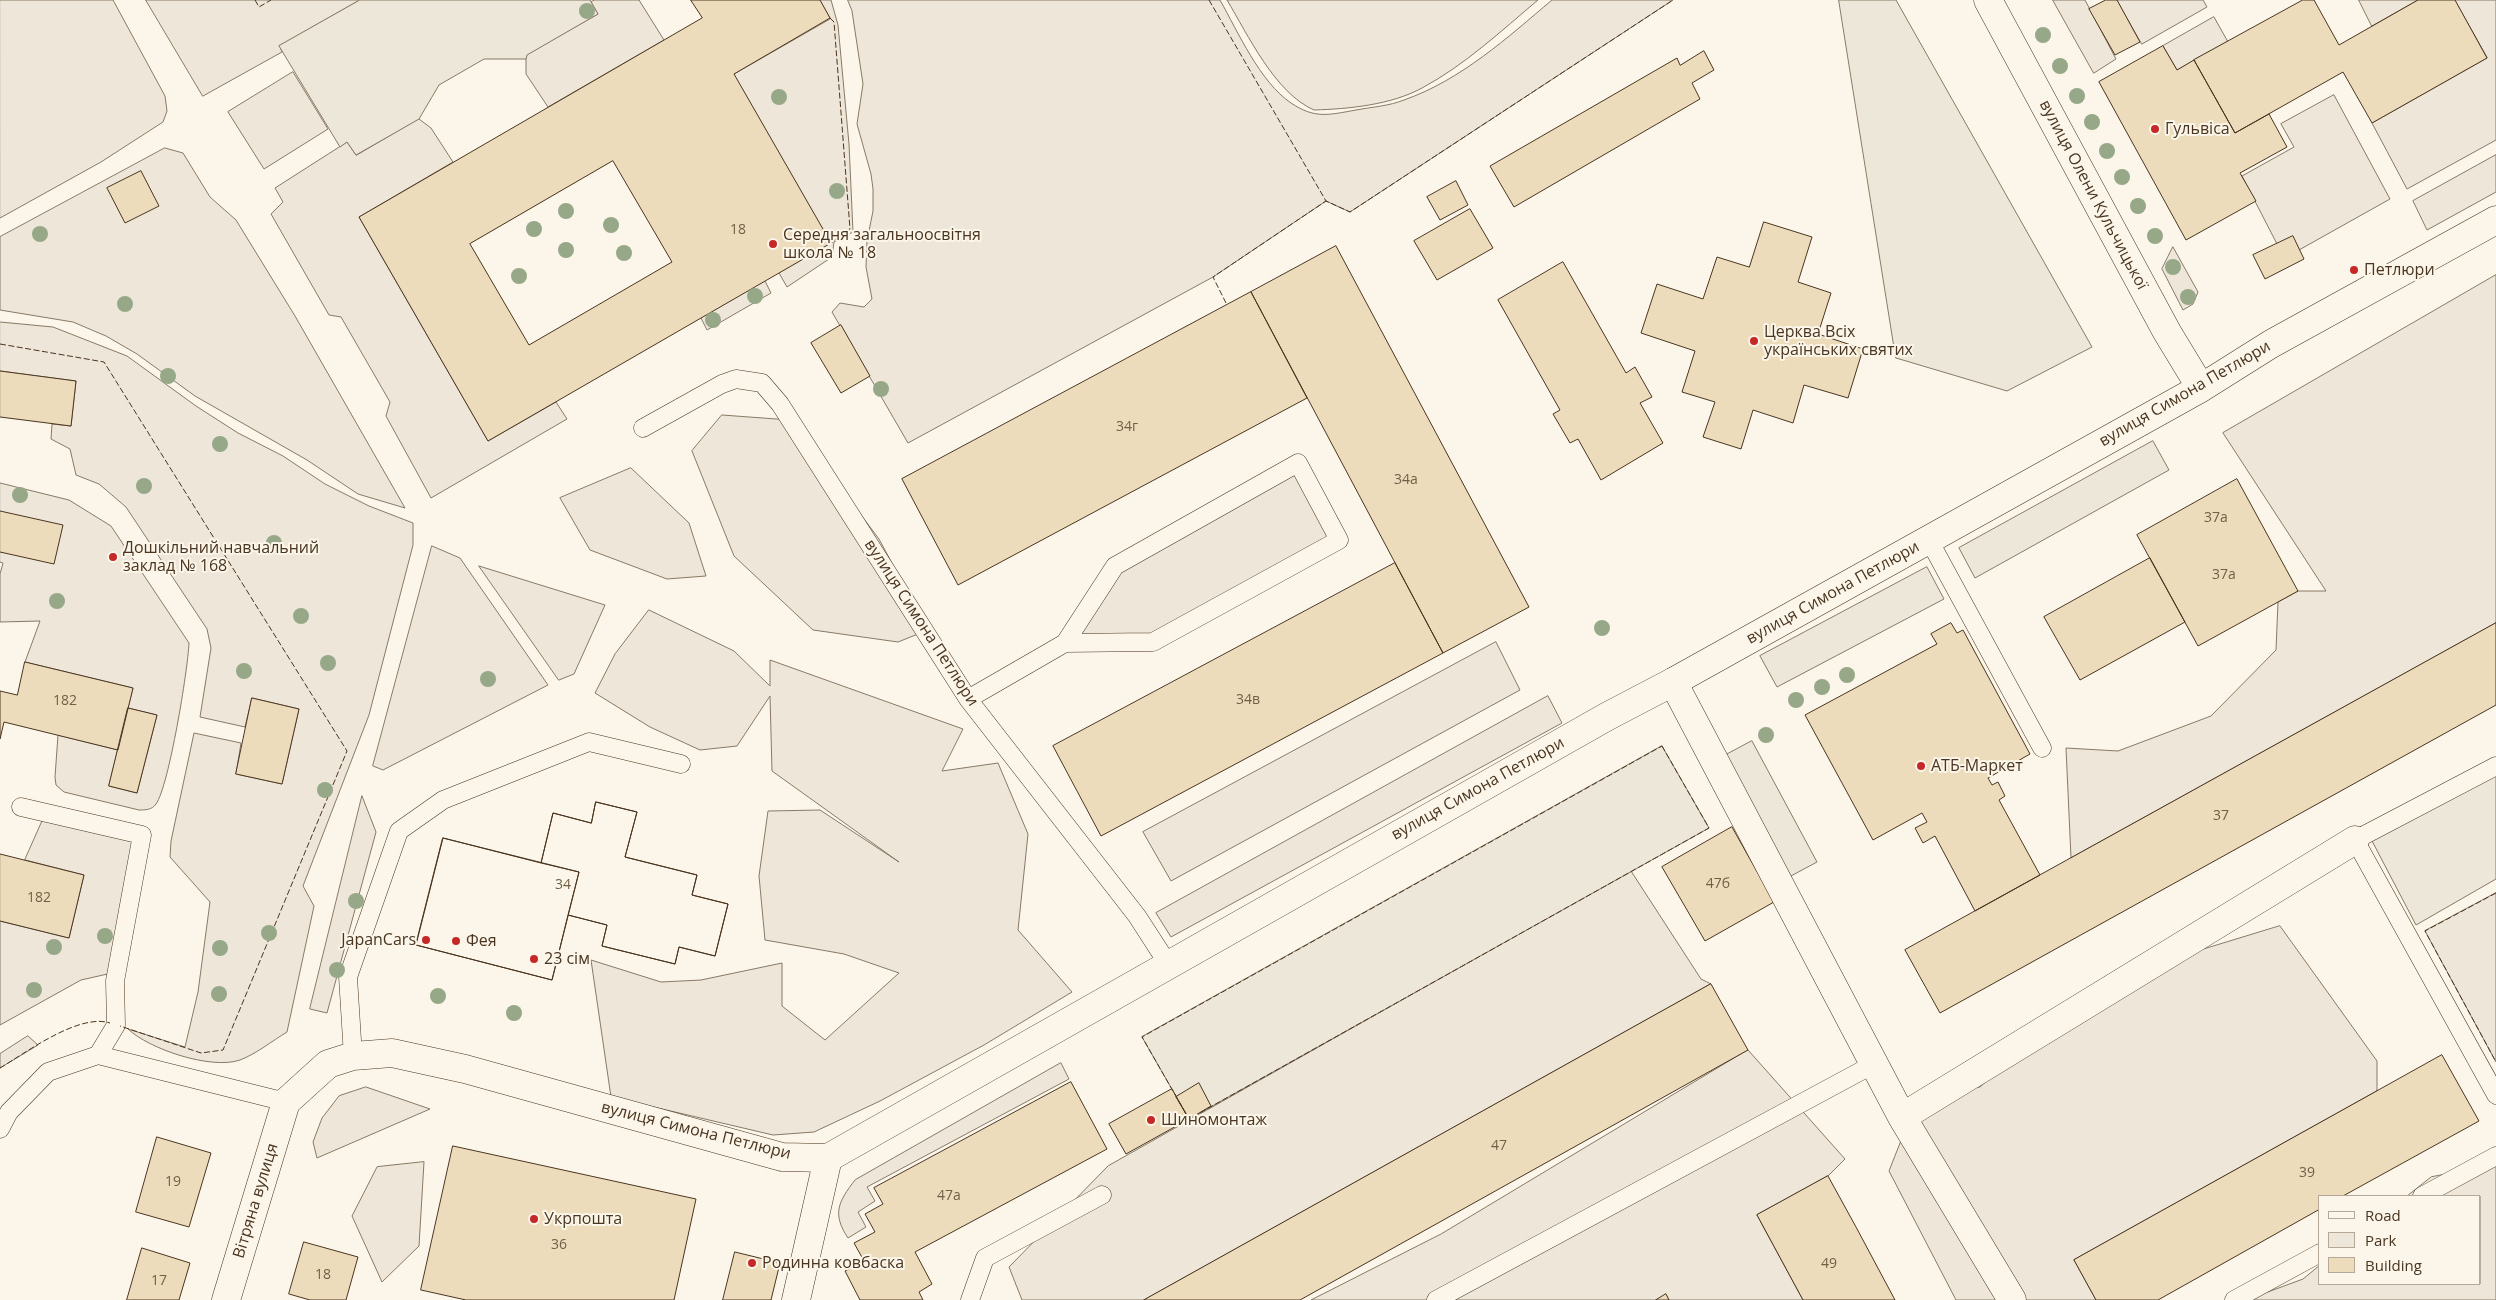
<!DOCTYPE html>
<html>
<head>
<meta charset="utf-8">
<style>
	body { margin:0 }
	#map { position:relative; width:2496px; height:1300px; overflow:hidden; background:#fbf6e9; font-family:"Open Sans",sans-serif }
	canvas { display:block }
	.legend { position:absolute; left:2318px; top:1195px; width:162px; height:90px; box-sizing:border-box; background:#fbf6e9; border:1px solid #b4a999; margin:0; padding:6px 9px; list-style:none; font-size:15px; color:#4a3520 }
	.legend li { display:flex; align-items:center; gap:10px; height:25px }
	.legend b { width:25px; border:1px solid #b4a999 }
</style>
</head>
<body>
<div id="map">
<canvas width="2496" height="1300"></canvas>
<ul class="legend">
<li><b style="height:6px;background:#fbf6e9"></b>Road</li>
<li><b style="height:14px;background:#ede6d9"></b>Park</li>
<li><b style="height:14px;background:#ecdcbc"></b>Building</li>
</ul>
</div>
<script>
const ctx = document.querySelector('canvas').getContext('2d');
ctx.lineJoin = 'round';
function paint(path, color) {
  ctx.fillStyle = color;
  ctx.fill(path, 'evenodd');
}
function strokePath(path, color, width, dash) {
  ctx.strokeStyle = color;
  ctx.lineWidth = width;
  ctx.lineCap = dash ? 'butt' : 'round';
  ctx.setLineDash(dash || []);
  ctx.stroke(path);
}
function label(font, color, halo, rows, align = 'center') {
  ctx.font = font + ' "Open Sans",sans-serif';
  ctx.lineWidth = 4;
  ctx.setLineDash([]);
  ctx.textBaseline = 'middle';
  ctx.strokeStyle = halo;
  ctx.fillStyle = color;
  for (const [text, x, y, turn = 0] of rows) {
    ctx.save();
    ctx.translate(x, y);
    ctx.rotate((+turn || 0) * Math.PI / 180);
    ctx.textAlign = isNaN(turn) ? turn : align;
    if (halo) ctx.strokeText(text, 0, 0);
    ctx.fillText(text, 0, 0);
    ctx.restore();
  }
}
const green = new Path2D(`
	M0,0H113L165,96L167,111L163,122L101,162L0,218Z
	M146,0H360L280,46L282,52L203,96Z
	M595,0H639L664,40L548,107L526,74V55L598,14L591,2Z
	M820,0H831L838,25L849,144L853,232L834,242L832,257L787,287L779,273L734,74L830,19Z
	M848,0H1220C1238,32 1260,82 1291,103C1315,119 1328,115 1356,110C1372,107 1389,106 1404,100C1461,80 1507,38 1552,0H1673L1350,212L1326,201L1213,277L908,443L832,312L840,303L864,307L872,299L866,267L867,241L873,211V189L871,174L857,124L863,84L852,11Z
	M1227,0H1538C1501,31 1465,65 1422,88C1391,105 1348,109 1314,110C1275,93 1248,35 1227,0Z
	M2053,0H2085L2116,59L2094,73Z
	M2117,0H2203L2207,7L2142,44Z
	M2359,0H2418L2372,26Z
	M2455,0H2496V140L2407,189L2372,123L2487,58Z
	M2214,17L2228,42L2177,70L2163,46Z
	M293,72L328,129L264,169L228,112Z
	M2334,95L2390,199L2299,250L2277,244L2242,176L2294,147L2281,124Z
	M419,119L431,128L453,162L359,217L488,441L556,402L567,419L431,498L386,416L390,402L341,317L329,315L271,214L283,202L275,188L347,142L356,155Z
	M165,148L183,153L210,197L236,220L295,316L405,508L358,494L307,460L195,396L137,354L106,336L73,322L0,310V237Z
	M2496,155V192L2427,230L2413,201Z
	M2173,247L2198,292L2193,304L2183,310L2162,269Z
	M2496,275V623L2071,858L2066,748L2118,751L2211,716L2276,650L2278,602L2298,591H2326L2223,433Z
	M765,281L771,293L707,330L701,318Z
	M0,322L53,327L127,356L196,406L238,433L283,456L325,484L369,506L413,523V545L369,715L303,886L314,906L287,1032C272,1041 256,1054 240,1060C211,1070 149,1049 128,1029L185,1047L198,992L210,902L170,857L171,841L194,733L241,743L236,774L282,784L299,709L252,698L245,727L200,717L211,648L207,629L126,507L99,484L76,475L70,449L51,439L52,424L71,426L76,381L0,371Z
	M722,415L790,420L879,539L928,630L898,642L813,630L734,556L692,451Z
	M631,468L689,523L706,576L667,579L590,550L560,498Z
	M1295,473L1330,538L1151,636L1077,638L1119,570Z
	M0,483L69,500L111,526L189,643C188,669 169,786 156,804C152,810 145,810 139,810L64,792L56,785L55,777L58,735L118,750L109,786L137,793L157,715L128,708L133,688L25,662L40,621L0,622V574L3,563L0,562Z
	M432,546L460,558L548,685L383,770L373,766Z
	M479,566L605,605L574,674L559,680Z
	M649,610L734,651L770,686V660L963,729L942,771L998,763L1028,834L1018,930L1072,992L984,1045L880,1101L814,1132L773,1135L611,1097L591,960L661,982L701,980L782,963V1006L825,1040L899,973L844,954L765,940L759,876L768,811L820,810L899,862L772,771L770,696L737,746L700,750L650,727L595,693L615,654Z
	M1496,642L1520,690L1171,881L1143,832Z
	M1548,696L1562,723L1171,937L1156,913Z
	M362,796L376,832L327,1013L310,1009Z
	M45,815L127,835L137,851L112,973L81,980L0,1025V921L69,938L84,875L25,860Z
	M1631,871L1701,979L1711,984L1144,1300H1022L1009,1267L1108,1166Z
	M2496,893V1062L2425,931Z
	M2280,926L2377,1061V1091L2074,1260L2096,1300H1956L1889,1171L1919,1095L1980,1087L2096,982Z
	M28,1036L38,1045L0,1068V1054Z
	M1748,1050L1845,1159L1828,1176L1757,1215L1803,1300H1669L1666,1295L1656,1300H1311L1441,1234Z
	M1061,1063L1069,1079L867,1187L875,1201L858,1212L866,1227L848,1238C832,1214 838,1202 855,1180Z
	M366,1087L430,1109L317,1158L313,1142L322,1118L339,1096Z
	M424,1162L419,1246L382,1282L352,1216L377,1167Z
	M2496,1165V1300H2246L2303,1279L2320,1265V1284H2480V1196H2407L2431,1177Z`);
const parking = new Path2D(`
	M360,0H590L598,14L527,55L526,59H484L439,85L419,119L356,155L347,142L340,147L279,46Z
	M1839,0H1896L2092,347L2007,391L1896,358Z
	M2153,441L2169,470L1975,578L1959,548Z
	M1927,567L1944,599L1777,687L1760,656Z
	M1752,741L1817,862L1789,877L1724,756Z
	M1662,746L1709,828L1189,1119L1142,1037Z
	M2496,774V879L2416,925L2371,839Z`);
const building = new Path2D(`
	M691,0H820L830,18L734,74L831,243L488,441L359,217L702,18ZM613,161L672,262L529,345L470,244Z
	M2106,0H2117L2140,42L2115,55L2089,9Z
	M2303,0H2314L2339,45L2418,0H2455L2487,58L2372,123L2343,72L2235,133L2194,60Z
	M2163,46L2177,70L2194,60L2235,133L2269,114L2287,147L2240,173L2256,201L2186,240L2099,82Z
	M1704,51L1714,70L1692,83L1700,99L1514,207L1490,166L1677,58L1680,65Z
	M141,171L159,206L125,223L107,188Z
	M1456,181L1468,205L1440,220L1427,197Z
	M1470,209L1493,248L1437,280L1414,241Z
	M1764,222L1812,237L1798,282L1831,293L1818,334L1863,349L1848,398L1804,385L1793,423L1753,410L1741,449L1703,437L1715,402L1682,392L1695,351L1641,333L1657,284L1703,299L1717,257L1749,267Z
	M2293,236L2304,259L2265,279L2253,255Z
	M1336,246L1529,607L1443,653L1251,292Z
	M1563,262L1626,373L1635,367L1652,397L1640,403L1663,443L1601,480L1578,439L1570,443L1553,414L1560,410L1498,300Z
	M1251,292L1307,398L958,585L902,479Z
	M841,325L870,376L841,393L811,343Z
	M0,371L76,381L71,426L0,417Z
	M2237,479L2298,591L2198,646L2137,535Z
	M0,511L63,525L54,564L0,552Z
	M2150,558L2185,622L2080,680L2044,617Z
	M1395,563L1443,653L1101,836L1053,746Z
	M1951,623L1957,633L1963,630L2030,754L1988,778L1992,785L1998,782L2005,796L1999,800L2040,875L1975,911L1935,836L1923,843L1915,828L1927,822L1922,813L1873,840L1805,715L1937,644L1931,634Z
	M2496,623V705L1940,1013L1905,950Z
	M25,662L133,688L118,750L4,722L0,739V691L17,695Z
	M252,698L299,709L282,784L236,774Z
	M128,708L157,715L137,793L109,786Z
	M596,802L637,812L625,857L697,875L692,895L728,904L715,956L679,947L675,964L602,946L607,925L568,915L552,980L416,945L443,838L541,863L553,813L591,823Z
	M596,802L637,812L625,857L697,875L692,895L728,904L715,956L679,947L675,964L602,946L607,925L568,915L579,872L541,863L553,813L591,823Z
	M1732,827L1774,902L1705,941L1662,867Z
	M443,838L579,872L552,980L416,945Z
	M0,854L84,875L69,938L0,921Z
	M1711,984L1748,1050L1300,1300H1144Z
	M2442,1055L2479,1121L2343,1196H2320V1209L2158,1300H2096L2074,1260Z
	M1071,1082L1107,1149L915,1252L932,1284L919,1292L923,1300H860L845,1271L864,1261L854,1243L875,1232L865,1214L883,1204L874,1188Z
	M1199,1083L1211,1106L1189,1119L1176,1097Z
	M1172,1089L1189,1119L1126,1154L1109,1124Z
	M157,1137L211,1153L189,1227L136,1212Z
	M453,1146L696,1199L674,1300H466L421,1290Z
	M1828,1176L1856,1227L1895,1300H1803L1757,1215Z
	M304,1242L358,1257L346,1300H310L289,1294Z
	M142,1248L190,1263L179,1300H127Z
	M735,1252L780,1263L771,1300H723Z
	M1666,1294L1669,1300H1656Z`);
const service = new Path2D(`
	M643,428L722,384L736,379L762,383L780,404L968,699L1137,916L1168,964
	M1929,540L2042,748
	M968,699L1065,643L1115,566L1298,463L1339,540L1153,642L1065,643
	M2496,766L2355,840L2496,1095
	M21,807L142,835L115,981L116,1025L98,1055
	M353,1056L348,977L399,831L443,800L589,742L681,764
	M0,1129L9,1112L48,1072L98,1055L286,1102
	M2422,1196L2496,1156
	M970,1300L985,1258L1102,1195
	M1436,1300L1874,1064
	M2234,1300L2320,1253`);
const minor = new Path2D(`
	M1673,682L1902,1117L2012,1300
	M1902,1117L2355,840
	M796,1300L828,1158`);
const tertiary = new Path2D(`
	M1988,0L2167,332L2201,388
	M226,1300L286,1102L328,1064L353,1056L392,1053L465,1069L782,1157L828,1158L1608,716L1673,682L2201,388L2271,344L2496,220`);
const fence = new Path2D(`
	M255,0L259,7L271,0
	M1209,0L1326,201L1350,212L1673,0
	M830,18L834,22L850,229L831,243
	M1226,303L1213,277L1326,201
	M0,344L104,362L347,751L223,1050L201,1053L120,1026
	M1662,746L1709,828L1189,1119L1142,1037Z
	M2496,893L2425,931L2496,1062
	M0,1068C27,1052 79,1013 110,1023`);
const trees = [
	[587,11],
	[2043,35],
	[2060,66],
	[2077,96],
	[779,97],
	[2092,122],
	[2107,151],
	[2122,177],
	[837,191],
	[2138,206],
	[566,211],
	[611,225],
	[534,229],
	[40,234],
	[2155,236],
	[566,250],
	[624,253],
	[2173,267],
	[519,276],
	[755,296],
	[2188,297],
	[125,304],
	[713,320],
	[168,376],
	[881,389],
	[220,444],
	[144,486],
	[20,495],
	[274,543],
	[57,601],
	[301,616],
	[1602,628],
	[328,663],
	[244,671],
	[1847,675],
	[488,679],
	[1822,687],
	[1796,700],
	[1766,735],
	[325,790],
	[356,901],
	[269,933],
	[105,936],
	[54,947],
	[220,948],
	[337,970],
	[34,990],
	[219,994],
	[438,996],
	[514,1013]
];
const markers = [
	[2155,129,5,"#c62828"],
	[773,244,5,"#c62828"],
	[2354,270,5,"#c62828"],
	[1754,341,5,"#c62828"],
	[113,557,5,"#c62828"],
	[1921,766,5,"#c62828"],
	[426,940,5,"#c62828"],
	[456,941,5,"#c62828"],
	[534,959,5,"#c62828"],
	[1151,1120,5,"#c62828"],
	[534,1219,5,"#c62828"],
	[752,1263,5,"#c62828"]
];
const numberNames = [
	["18",738,230],
	["34г",1127,427],
	["34а",1406,480],
	["37а",2216,518],
	["37а",2224,575],
	["34в",1248,700],
	["182",65,701],
	["37",2221,816],
	["47б",1718,884],
	["34",563,885],
	["182",39,898],
	["47",1499,1146],
	["39",2307,1173],
	["19",173,1182],
	["47а",949,1196],
	["36",559,1245],
	["49",1829,1264],
	["18",323,1275],
	["17",159,1281]
];
const poiNames = [
	["Гульвіса",2165,129],
	["Середня загальноосвітня",783,235],
	["школа № 18",783,253],
	["Петлюри",2364,270],
	["Церква Всіх",1764,332],
	["українських святих",1764,350],
	["Дошкільний навчальний",123,548],
	["заклад № 168",123,566],
	["АТБ-Маркет",1931,766],
	["JapanCars",416,940,"right"],
	["Фея",466,941],
	["23 сім",544,959],
	["Шиномонтаж",1161,1120],
	["Укрпошта",544,1219],
	["Родинна ковбаска",762,1263]
];
const streetNames = [
	["вулиця Олени Кульчицької",2093,195,62],
	["вулиця Симона Петлюри",2185,394,-30],
	["вулиця Симона Петлюри",1833,593,-29],
	["вулиця Симона Петлюри",921,623,57],
	["вулиця Симона Петлюри",1478,789,-29],
	["вулиця Симона Петлюри",696,1131,14],
	["Вітряна вулиця",256,1201,-73]
];
paint(green, '#ede6d9');
strokePath(green, '#887966', 1);
paint(parking, '#ede7d9');
strokePath(parking, '#887966', 1);
paint(building, '#ecdcbc');
strokePath(building, '#4a3520', 1);
strokePath(service, '#4a3520', 19);
strokePath(minor, '#4a3520', 29);
strokePath(tertiary, '#4a3520', 29);
strokePath(service, '#fbf6e9', 18);
strokePath(minor, '#fbf6e9', 28);
strokePath(tertiary, '#fbf6e9', 28);
strokePath(fence, '#4a3520', 1, [6, 2.5]);
ctx.fillStyle = '#96a887';
for (const [x, y] of trees) {
  ctx.beginPath();
  ctx.arc(x, y, 8, 0, 2 * Math.PI);
  ctx.fill();
}
for (const [x, y, r, color] of markers) {
  const dot = new Path2D();
  dot.arc(x, y, r, 0, 2 * Math.PI);
  ctx.fillStyle = color;
  ctx.fill(dot);
  strokePath(dot, '#fbf6e9', 2);
}
label('14px', '#725f47', null, numberNames);
label('16px', '#4a3520', '#fbf6e9', poiNames, 'left');
label('16px', '#4a3520', '#fbf6e9', streetNames);
</script>
</body>
</html>
